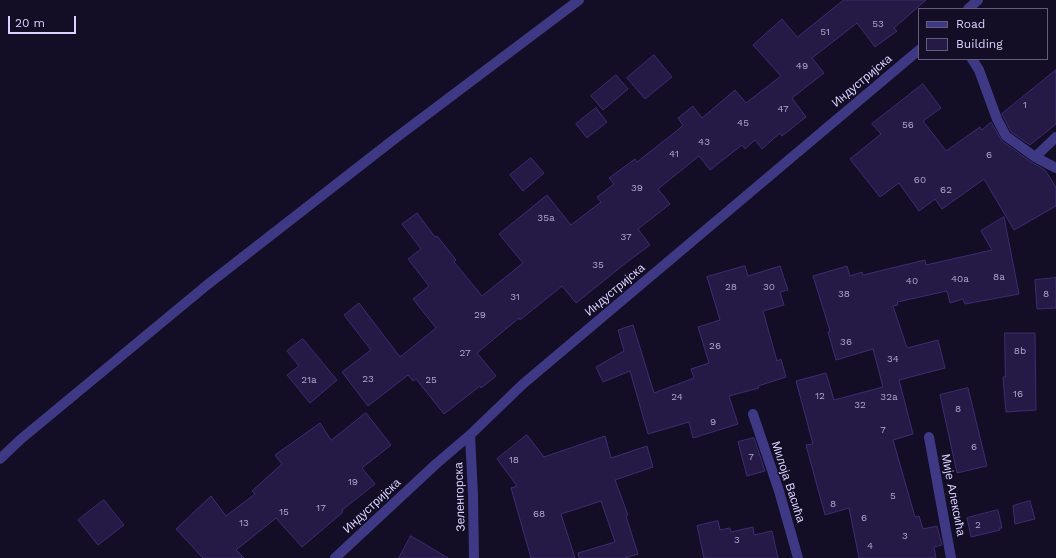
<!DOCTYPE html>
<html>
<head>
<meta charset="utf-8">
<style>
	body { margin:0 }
	#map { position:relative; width:1056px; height:558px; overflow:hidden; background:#130e25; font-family:"Work Sans",sans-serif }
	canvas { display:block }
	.legend { position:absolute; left:918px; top:8px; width:130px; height:52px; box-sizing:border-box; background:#130e25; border:1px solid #635d7c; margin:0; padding:5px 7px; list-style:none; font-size:12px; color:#dad3ff }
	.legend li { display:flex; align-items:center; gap:8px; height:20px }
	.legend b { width:20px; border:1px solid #635d7c }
	.scale { position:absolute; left:8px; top:16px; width:68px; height:18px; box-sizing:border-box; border:2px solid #dad3ff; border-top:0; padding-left:5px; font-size:12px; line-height:14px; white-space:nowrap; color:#dad3ff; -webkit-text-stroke:3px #130e25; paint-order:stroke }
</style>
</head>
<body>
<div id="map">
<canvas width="1056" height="558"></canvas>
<ul class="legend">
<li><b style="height:5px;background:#3f3985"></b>Road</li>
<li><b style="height:11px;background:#251a46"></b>Building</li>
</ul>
<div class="scale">20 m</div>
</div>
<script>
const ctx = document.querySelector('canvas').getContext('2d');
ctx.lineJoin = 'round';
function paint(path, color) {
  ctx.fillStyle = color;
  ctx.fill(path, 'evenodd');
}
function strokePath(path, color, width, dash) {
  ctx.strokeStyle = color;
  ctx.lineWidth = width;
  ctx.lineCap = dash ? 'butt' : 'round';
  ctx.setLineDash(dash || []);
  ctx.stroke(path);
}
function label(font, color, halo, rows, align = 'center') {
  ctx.font = font + ' "Work Sans",sans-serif';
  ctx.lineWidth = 3;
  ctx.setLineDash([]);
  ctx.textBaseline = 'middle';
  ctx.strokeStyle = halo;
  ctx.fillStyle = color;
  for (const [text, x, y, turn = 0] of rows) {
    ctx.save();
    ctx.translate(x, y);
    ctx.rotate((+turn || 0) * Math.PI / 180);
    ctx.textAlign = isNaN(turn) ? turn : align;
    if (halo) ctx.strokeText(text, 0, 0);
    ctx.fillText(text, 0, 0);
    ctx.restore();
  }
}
const building = new Path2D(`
	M844,0H926L894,28L897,31L875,47L857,23L812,58L824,73L792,98L806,117L782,136L780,133L762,149L755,140L745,149L742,145L710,170L699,156L658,189L670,204L638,229L650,245L627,262L576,303L562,286L520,320L519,318L477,353L496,376L481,388L480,386L444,414L416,379L413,381L408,375L368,406L342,372L371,350L344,315L359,303L400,357L436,328L413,299L429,286L408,259L421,249L402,224L417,213L435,237L437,236L456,260L454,262L482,296L523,263L499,234L547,195L571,225L601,202L597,197L614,184L609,178L635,159L637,162L679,129L683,125L678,118L693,106L702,118L735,90L746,103L781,76L753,45L782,19L797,37Z
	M654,55L672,77L645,99L627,78Z
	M1056,70V124L1030,145L1011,132L1002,114Z
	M616,75L628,89L603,110L591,96Z
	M923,84L941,108L923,121L946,151L980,127L982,130L991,122L1002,141L1031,162L1045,170L1056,187V206L1014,230L984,179L942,209L935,199L919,211L899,183L880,197L850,159L881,134L872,124Z
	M596,108L607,122L587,138L576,124Z
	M531,158L544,173L523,191L510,175Z
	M1004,217L1019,294L965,304L963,299L950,303L947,291L897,302L898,305L893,306L907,348L938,340L945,368L899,380L913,434L893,440L915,517L919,516L923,529L937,526L942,545L934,547L936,558H859L849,508L825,515L806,445L813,444L796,381L826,373L834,400L883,387L873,349L836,360L828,332L830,331L813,276L847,266L850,276L862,272L863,275L925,260L926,265L992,250L981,231Z
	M745,266L748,276L780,266L788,290L780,292L784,305L763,311L777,361L781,359L786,377L758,386L759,388L729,396L738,424L693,438L689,422L648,434L630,371L603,382L596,367L624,351L618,330L633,325L654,393L694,378L691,369L709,363L698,327L720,320L707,277Z
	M1056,278V308L1037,309L1035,280Z
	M1005,333H1035L1036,410L1006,412L1003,377H1005Z
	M303,339L337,380L310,403L287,375L299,366L287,351Z
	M968,388L987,466L957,473L940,395Z
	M366,413L391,445L362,468L375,484L342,510L343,512L302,547L276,518L236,550L244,558H203L176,529L211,496L226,516L255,494L252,491L282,464L275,455L320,423L331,440Z
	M527,435L544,457L605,436L611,458L647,446L653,467L615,480L628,515L626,516L638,554L624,558H579L578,553L615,542L601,501L561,514L575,558H531L511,488L517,486L497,459Z
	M754,438L765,471L747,476L738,442Z
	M104,500L124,525L98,545L78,520Z
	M1030,501L1035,519L1015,524L1013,506Z
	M998,510L1002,528H999L1000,530L971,537L967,518Z
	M718,521L720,530L730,528L731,532L753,527L754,535L772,531L778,558H704L697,526Z
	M411,536L448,558H399Z`);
const lane = new Path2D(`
	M0,459L21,439L207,285L397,137L579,0`);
const street = new Path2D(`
	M968,9L978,0
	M972,59L979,70L997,119L1006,136L1035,157L1056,168
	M1035,157L1056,137
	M753,414L779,491L798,558
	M470,435L473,495L474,558
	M929,437L951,558
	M335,558L436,464L470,435L523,384L919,50`);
const numberNames = [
	["53",878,24],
	["51",825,32],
	["49",802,66],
	["1",1025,105],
	["47",783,109],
	["45",743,123],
	["56",908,125],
	["43",704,142],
	["41",674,154],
	["6",989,155],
	["60",920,180],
	["39",637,188],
	["62",946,190],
	["35a",546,218],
	["37",626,237],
	["35",598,265],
	["8a",999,277],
	["40a",960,279],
	["40",912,281],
	["28",731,287],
	["30",769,287],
	["38",844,294],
	["8",1046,294],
	["31",515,297],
	["29",480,315],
	["36",846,342],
	["26",715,346],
	["8b",1020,351],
	["27",465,353],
	["34",893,359],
	["23",368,379],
	["21a",309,380],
	["25",431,380],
	["16",1018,394],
	["12",820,396],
	["24",677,397],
	["32a",889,397],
	["32",860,405],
	["8",958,409],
	["9",713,422],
	["7",883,430],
	["6",974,447],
	["7",751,457],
	["18",514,460],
	["19",353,482],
	["5",893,496],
	["8",833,504],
	["17",321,508],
	["15",284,512],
	["68",539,514],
	["6",864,518],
	["13",244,523],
	["2",978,525],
	["3",905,536],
	["3",737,540],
	["4",870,546]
];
const streetNames = [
	["Индустријска",862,81,-40],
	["Индустријска",615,290,-40],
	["Милоја Васића",788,482,72],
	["Мије Алексића",953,495,79],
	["Зеленгорска",460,497,-92],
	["Индустријска",372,506,-43]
];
paint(building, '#251a46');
strokePath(building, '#3d2c73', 1);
strokePath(lane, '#3f3985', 10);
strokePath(street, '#3f3985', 10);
label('10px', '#ada5d1', null, numberNames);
label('12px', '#dad3ff', '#130e25', streetNames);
</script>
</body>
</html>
